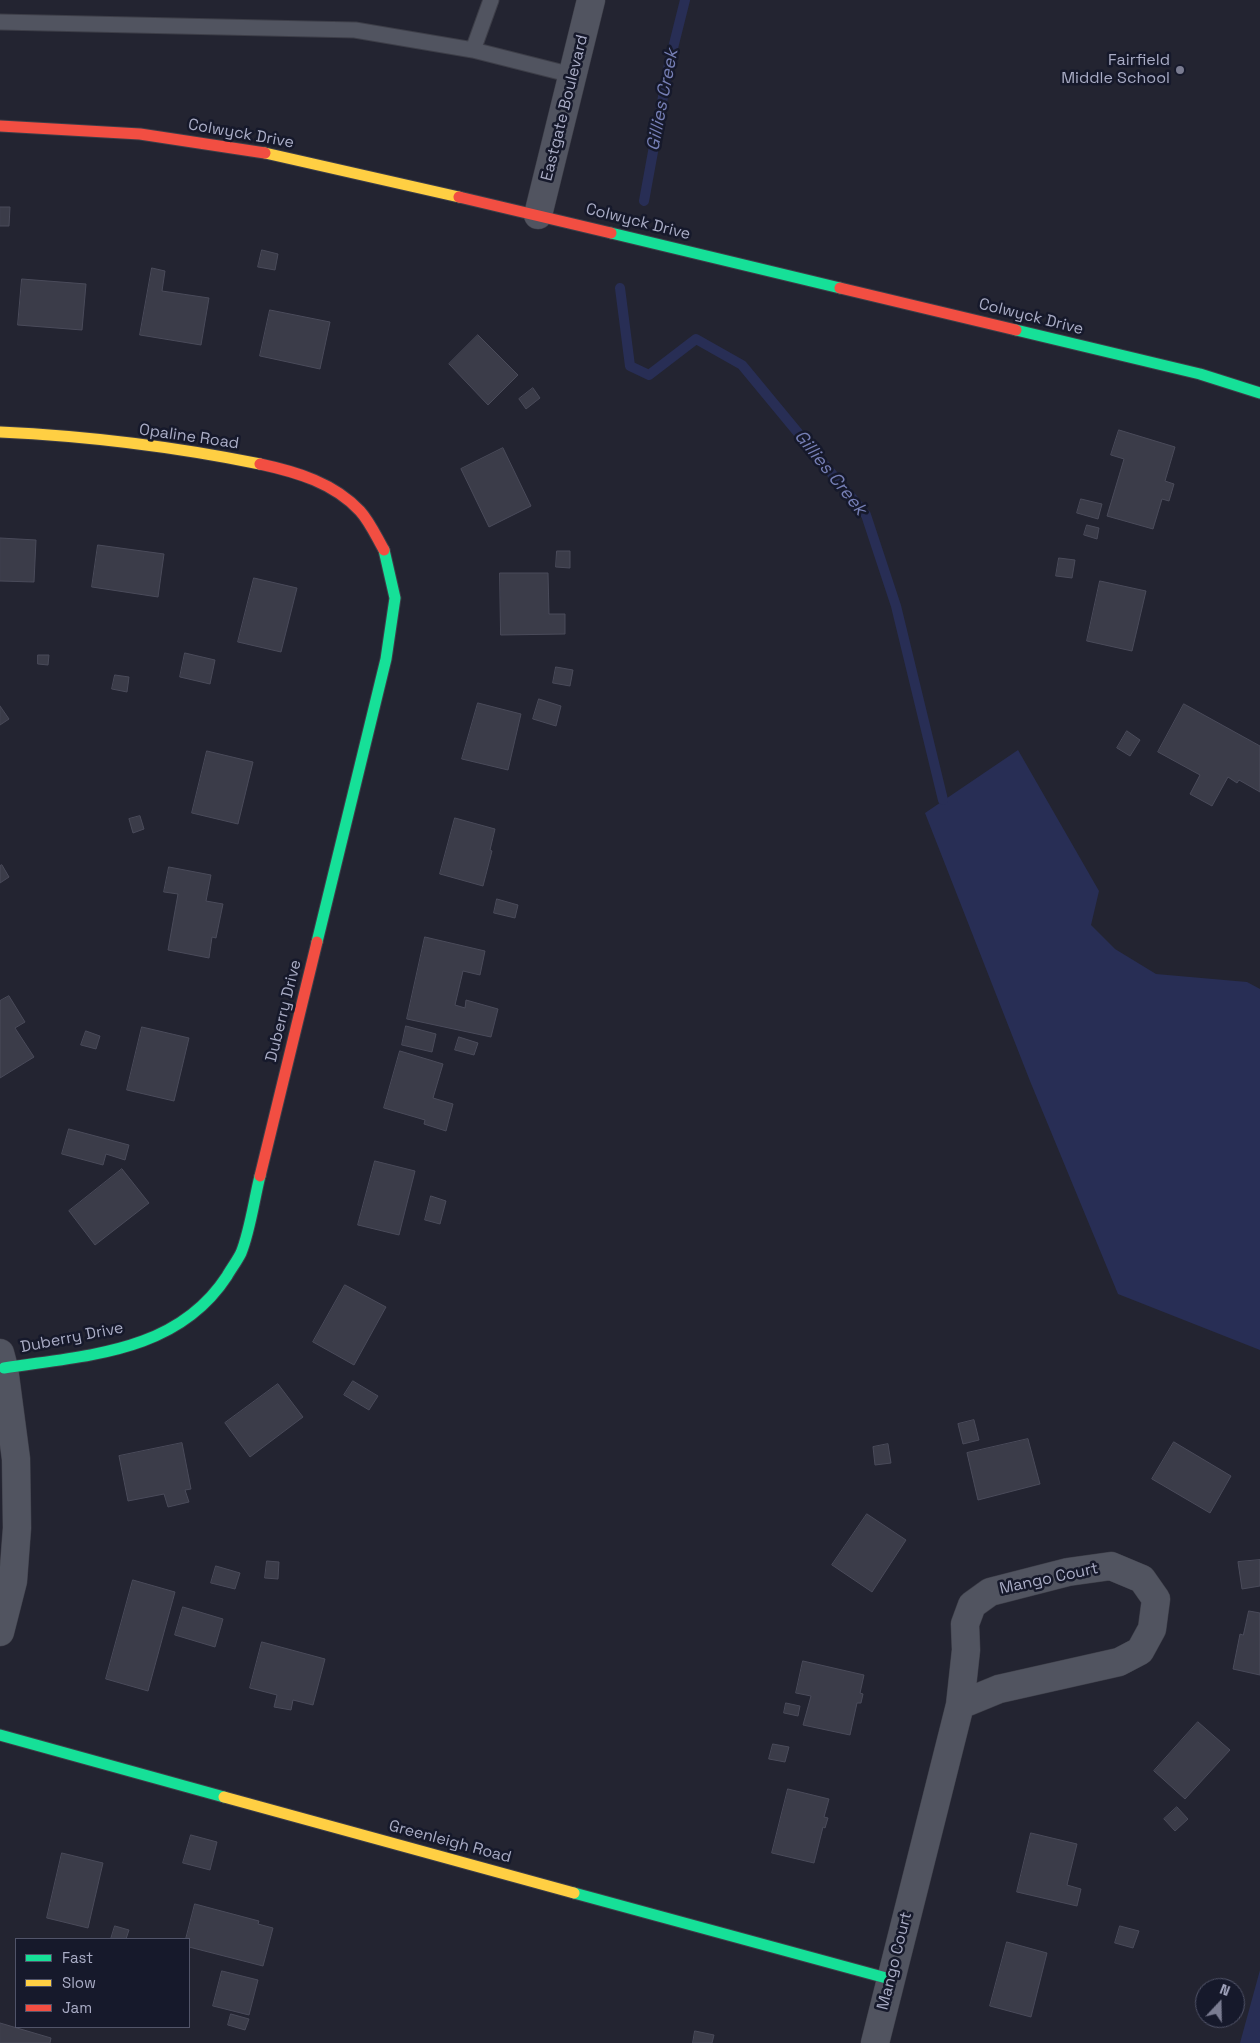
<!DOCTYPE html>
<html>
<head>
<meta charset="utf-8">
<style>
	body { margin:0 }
	#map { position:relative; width:1260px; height:2043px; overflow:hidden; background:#232431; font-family:"Space Grotesk",sans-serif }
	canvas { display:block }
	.legend { position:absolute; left:15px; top:1938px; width:175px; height:90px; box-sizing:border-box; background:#16192b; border:1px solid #515469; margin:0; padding:6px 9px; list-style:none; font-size:15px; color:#a9acc5 }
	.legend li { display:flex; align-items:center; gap:10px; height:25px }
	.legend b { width:25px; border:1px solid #515469 }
	.north { position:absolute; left:1195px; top:1978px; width:50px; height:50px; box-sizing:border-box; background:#16192b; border:1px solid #515469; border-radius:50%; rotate:21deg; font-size:14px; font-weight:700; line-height:20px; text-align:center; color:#a9acc5 }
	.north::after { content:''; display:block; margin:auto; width:18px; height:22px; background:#7a7c91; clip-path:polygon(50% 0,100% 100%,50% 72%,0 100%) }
</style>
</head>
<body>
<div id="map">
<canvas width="1260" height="2043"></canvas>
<ul class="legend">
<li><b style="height:6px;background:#16e098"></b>Fast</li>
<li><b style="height:6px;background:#ffcf43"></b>Slow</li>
<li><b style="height:6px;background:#f24e42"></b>Jam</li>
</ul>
<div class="north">N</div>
</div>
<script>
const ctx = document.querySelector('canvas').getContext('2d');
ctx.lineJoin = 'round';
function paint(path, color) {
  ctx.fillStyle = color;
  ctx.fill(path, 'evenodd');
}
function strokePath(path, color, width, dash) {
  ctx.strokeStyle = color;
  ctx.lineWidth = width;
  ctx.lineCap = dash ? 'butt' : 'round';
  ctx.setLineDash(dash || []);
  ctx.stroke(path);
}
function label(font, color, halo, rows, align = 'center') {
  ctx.font = font + ' "Space Grotesk",sans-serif';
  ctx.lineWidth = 5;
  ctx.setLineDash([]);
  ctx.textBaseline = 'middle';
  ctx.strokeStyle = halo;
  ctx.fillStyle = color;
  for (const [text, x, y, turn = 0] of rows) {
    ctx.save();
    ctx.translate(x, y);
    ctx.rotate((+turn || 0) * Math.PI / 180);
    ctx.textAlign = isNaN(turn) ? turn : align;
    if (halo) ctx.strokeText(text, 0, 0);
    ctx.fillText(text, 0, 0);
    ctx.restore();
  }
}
const water = new Path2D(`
	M1018,750L1099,891L1091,925L1115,949L1156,974L1247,982L1260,989V1350L1118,1294L1030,1081L925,813Z
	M1260,1970V2043H1240Z`);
const stream = new Path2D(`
	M644,201L669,64L685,0
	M620,288L630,366L649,375L696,339L742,365L866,515L896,606L943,800`);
const building = new Path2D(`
	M0,207H10L9,226H0Z
	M262,250L278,254L275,270L258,267Z
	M152,268L165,271L162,291L209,298L201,345L140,335Z
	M22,279L86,284L82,330L18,325Z
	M270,310L330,322L320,369L260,356Z
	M478,335L518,375L488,405L449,364Z
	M533,388L540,398L526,409L519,399Z
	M1119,430L1175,447L1165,481L1174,484L1169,501L1162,499L1153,529L1107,516L1124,459L1111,455Z
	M503,448L531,506L489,527L461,469Z
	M1081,499L1102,504L1098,519L1077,513Z
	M1087,525L1099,528L1097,539L1084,535Z
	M0,538L36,540L34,582L0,581Z
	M98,545L164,554L158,597L92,587Z
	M557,551H570V568L556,567Z
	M1059,558L1075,560L1072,578L1056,576Z
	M500,573H548L549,614H565V634L501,635Z
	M254,578L297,588L281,652L238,642Z
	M1100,581L1146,591L1132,651L1087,641Z
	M185,653L215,660L210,684L180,677Z
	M38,655H49L48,665L38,664Z
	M556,667L573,670L570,686L553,683Z
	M115,675L129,677L127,692L112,689Z
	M539,699L561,706L556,726L533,719Z
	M478,703L521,714L508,770L462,759Z
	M1184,704L1260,746V792L1239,780L1237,783L1228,777L1212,806L1190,794L1200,775L1158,752Z
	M0,706L9,719L0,725Z
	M1127,731L1140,740L1130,756L1117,748Z
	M207,751L253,762L238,824L192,813Z
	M140,816L144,829L133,833L129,819Z
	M455,818L495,829L490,850L492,851L483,886L440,874Z
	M2,865L9,877L0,883V866Z
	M169,867L211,875L206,901L223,904L216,938L212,937L209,958L168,950L178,894L164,892Z
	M497,899L518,905L515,918L494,913Z
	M425,937L485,951L480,975L463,971L455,1005L465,1008L466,1000L498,1009L491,1037L407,1019Z
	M9,996L25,1022L15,1028L34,1057L0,1078V1001Z
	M406,1026L436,1034L432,1052L402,1045Z
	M142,1027L189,1038L174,1101L127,1090Z
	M86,1031L100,1036L96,1049L81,1045Z
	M459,1037L478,1043L474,1055L455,1050Z
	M400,1051L443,1064L433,1098L453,1104L446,1131L424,1124L425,1120L384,1108Z
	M69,1129L129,1145L125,1160L106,1154L103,1165L62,1154Z
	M375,1161L415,1171L399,1235L358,1225Z
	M122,1169L149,1203L95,1245L69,1211Z
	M431,1196L446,1201L440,1224L425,1220Z
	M345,1285L386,1307L354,1365L313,1342Z
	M353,1381L378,1396L369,1410L344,1395Z
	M278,1384L303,1417L250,1457L225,1423Z
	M974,1420L979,1440L963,1444L958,1424Z
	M1028,1439L1040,1484L978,1500L967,1453Z
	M1174,1442L1231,1476L1210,1513L1152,1479Z
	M182,1443L191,1489L185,1490L189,1502L168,1507L164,1494L128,1501L119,1456Z
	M888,1444L891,1463L875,1465L873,1447Z
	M867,1514L906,1540L872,1592L832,1565Z
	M1260,1560V1586L1242,1589L1238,1562Z
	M267,1561L279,1562L278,1579L265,1578Z
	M216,1566L240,1573L235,1589L211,1583Z
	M133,1580L175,1592L148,1691L106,1679Z
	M183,1607L223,1619L215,1647L175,1635Z
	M1249,1611L1260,1613V1675L1233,1669L1240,1634L1243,1635Z
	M262,1642L325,1659L313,1705L293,1700L291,1710L274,1707L277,1695L250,1688Z
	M803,1661L864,1675L860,1693L863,1694L861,1703H857L850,1735L803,1725L811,1696L796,1693Z
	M786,1703L800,1706L798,1716L784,1713Z
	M1198,1722L1230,1750L1185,1799L1154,1771Z
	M773,1744L789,1747L785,1762L769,1759Z
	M788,1789L829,1799L824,1817L828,1818L825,1828L823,1827L814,1863L772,1853Z
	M1177,1807L1188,1819L1175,1831L1164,1819Z
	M1031,1833L1077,1844L1067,1885L1081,1889L1077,1906L1017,1892Z
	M191,1835L217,1842L210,1870L183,1863Z
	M62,1853L103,1863L88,1928L47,1918Z
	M195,1904L259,1921L258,1924L273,1928L263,1966L189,1947V1939H186Z
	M115,1926L129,1930L126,1939H111Z
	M1120,1926L1139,1931L1133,1948L1115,1943Z
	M1007,1942L1047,1953L1031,2017L990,2006Z
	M222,1971L258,1980L249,2015L213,2006Z
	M231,2014L249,2019L245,2030L228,2025Z
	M0,2023L51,2038L50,2043H0Z
	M695,2031L714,2035L712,2043H693Z`);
const lane = new Path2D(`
	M0,22L355,30L473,50L572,75
	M473,50L491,0`);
const street = new Path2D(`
	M538,215L591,0
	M0,1353L4,1368L16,1459L17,1528L13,1581L0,1632
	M875,2043L960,1705L966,1650L965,1624L972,1605L990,1592L1068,1572L1111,1566L1142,1579L1156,1599L1152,1629L1140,1651L1119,1662L999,1689L960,1705`);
const fast = new Path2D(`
	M611,233L840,288
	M1016,330L1200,374L1260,393
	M317,942L386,659L395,598L384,550
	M4,1368C87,1355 177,1353 227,1276C231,1269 237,1261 241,1253C250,1231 254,1200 260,1176
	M0,1735L224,1797
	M574,1893L890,1979`);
const slow = new Path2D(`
	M265,153L459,197
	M0,432C87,436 176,447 260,464
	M224,1797L574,1893`);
const jam = new Path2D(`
	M0,126L140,134L265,153
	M459,197L611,233
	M840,288L1016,330
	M260,464C297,472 334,483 360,511C370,522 377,538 384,550
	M260,1176L317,942`);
const markers = [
	[1180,70,5,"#7a7c91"]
];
const poiNames = [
	["Fairfield",1170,61],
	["Middle School",1170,79]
];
const streetNames = [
	["Eastgate Boulevard",565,108,-76],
	["Colwyck Drive",241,134,10],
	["Colwyck Drive",638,222,14],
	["Colwyck Drive",1031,317,14],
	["Opaline Road",189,437,8],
	["Duberry Drive",284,1011,-76],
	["Duberry Drive",72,1338,-11],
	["Mango Court",1049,1579,-12],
	["Greenleigh Road",450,1842,15],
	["Mango Court",895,1961,-76]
];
const waterNames = [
	["Gillies Creek",663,100,-79],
	["Gillies Creek",830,473,51]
];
paint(water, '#282e55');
strokePath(stream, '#282e55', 10);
paint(building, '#3b3c49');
strokePath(building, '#4a4b5a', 1);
strokePath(lane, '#3d3e48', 17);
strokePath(street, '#3d3e48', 29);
strokePath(fast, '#3d3e48', 13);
strokePath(slow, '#3d3e48', 13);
strokePath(jam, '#3d3e48', 13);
strokePath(lane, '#515460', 15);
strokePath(street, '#515460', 28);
strokePath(fast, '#16e098', 11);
strokePath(slow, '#ffcf43', 11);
strokePath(jam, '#f24e42', 11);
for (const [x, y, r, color] of markers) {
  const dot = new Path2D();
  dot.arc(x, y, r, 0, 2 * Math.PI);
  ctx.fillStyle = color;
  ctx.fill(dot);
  strokePath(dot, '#16192b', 2);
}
label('16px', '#a9acc5', '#16192b', poiNames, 'right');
label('16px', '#a9acc5', '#16192b', streetNames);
label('italic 18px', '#767fb5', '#16192b', waterNames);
</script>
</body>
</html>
